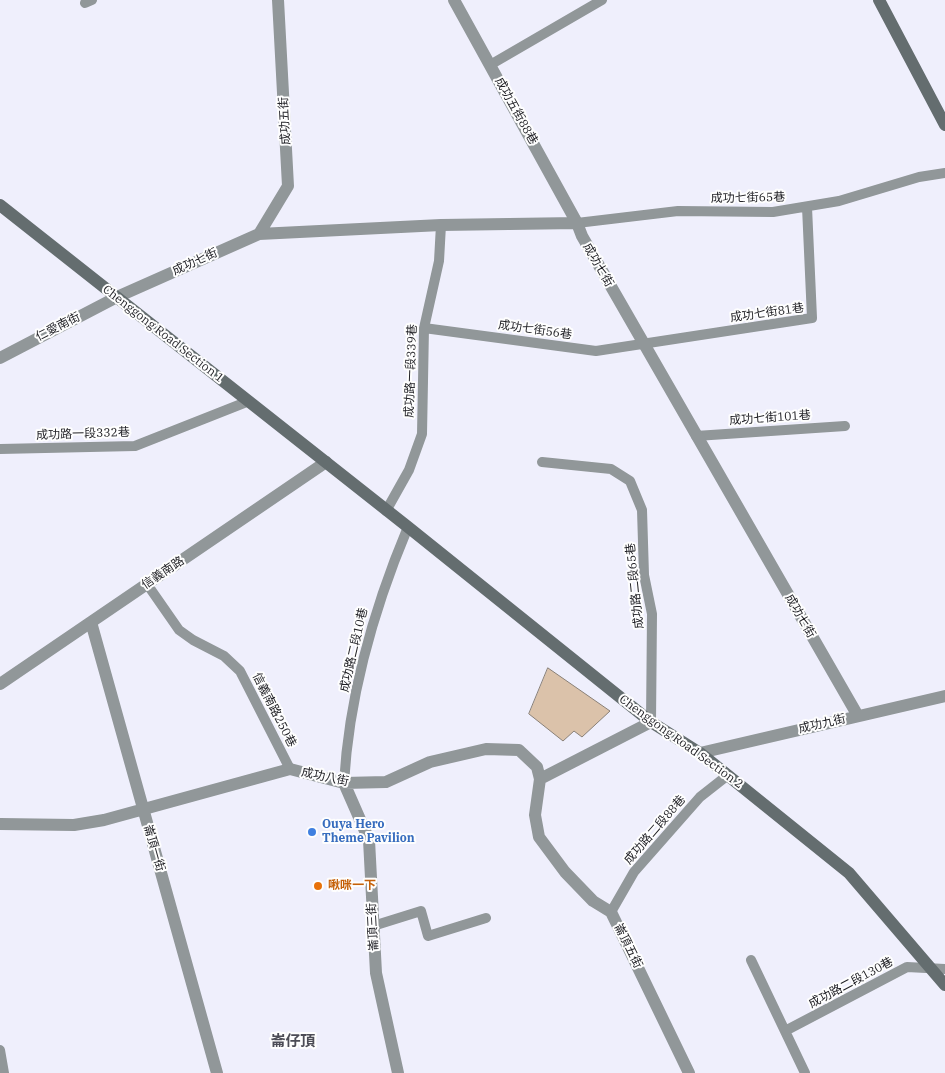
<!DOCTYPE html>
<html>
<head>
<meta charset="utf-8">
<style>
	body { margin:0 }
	canvas { display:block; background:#efeffc }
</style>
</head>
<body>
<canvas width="945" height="1073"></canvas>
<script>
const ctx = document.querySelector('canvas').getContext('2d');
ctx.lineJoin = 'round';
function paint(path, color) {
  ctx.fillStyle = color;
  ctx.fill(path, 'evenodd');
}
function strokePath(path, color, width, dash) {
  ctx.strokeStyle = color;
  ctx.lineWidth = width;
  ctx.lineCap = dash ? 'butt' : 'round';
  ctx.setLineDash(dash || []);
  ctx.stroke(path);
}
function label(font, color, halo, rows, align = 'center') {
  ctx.font = font + ' "IBM Plex Serif","Noto Sans TC",serif';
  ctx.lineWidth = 4;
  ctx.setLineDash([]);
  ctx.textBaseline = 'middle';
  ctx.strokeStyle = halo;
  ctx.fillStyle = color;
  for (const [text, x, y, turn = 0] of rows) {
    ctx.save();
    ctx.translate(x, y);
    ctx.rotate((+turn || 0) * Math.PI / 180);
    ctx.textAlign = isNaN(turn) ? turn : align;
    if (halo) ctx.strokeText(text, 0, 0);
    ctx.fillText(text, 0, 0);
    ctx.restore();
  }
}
const building = new Path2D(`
	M548,668L610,711L582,737L574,731L563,741L529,714Z`);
const lane = new Path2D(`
	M85,3L92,0
	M490,65L602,0
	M577,223L678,211L773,212L839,201L919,177L945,173
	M424,328L596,351L812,318L807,207
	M696,436L845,426
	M0,449L135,446L249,401
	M542,462L611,469L630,481L642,510L644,575L652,614L651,722
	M386,511L409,470L422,434L424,328L439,261L441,225
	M147,584L179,630L193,640L224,656L240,671L290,769
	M344,783C349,695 374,608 408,527
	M611,912L634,872L700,797L728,775
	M373,926L421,911L428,936L486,918
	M751,960L805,1073
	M785,1031L907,967L945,969
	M0,1050L4,1073`);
const street = new Path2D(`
	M454,0L577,223
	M259,234L288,186L278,0
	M0,358L117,297L259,234L441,225L577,223L582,236L858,716
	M91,622L217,1073
	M0,684L326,462
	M700,753L945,696
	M540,779L535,815L539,837L565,872L593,901L611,912L689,1073
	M344,783L369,840L376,973L398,1073
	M0,824L74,825L104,820L290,769L344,783L386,782L430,762L486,749L519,750L537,767L540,779L651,722`);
const secondary = new Path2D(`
	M879,0L945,125
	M0,205L408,527L651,722L700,753L849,873L945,985`);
const markers = [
	[312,832,5,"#3f7fe0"],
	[318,886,5,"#e8710a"]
];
const streetNames = [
	["成功五街88巷",516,111,61],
	["成功五街",285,121,-93],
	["成功七街65巷",748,198,-1],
	["成功七街",195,262,-24],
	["成功七街",598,265,60],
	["成功七街81巷",767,313,-8],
	["仁愛南街",58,327,-27],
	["成功七街56巷",535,330,8],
	["Chenggong Road Section 1",163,334,38],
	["成功路一段339巷",411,371,-88],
	["成功七街101巷",770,418,-4],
	["成功路一段332巷",83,434,-2],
	["信義南路",163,573,-34],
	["成功路二段65巷",635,586,-96],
	["成功七街",800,616,60],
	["成功路二段10巷",354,650,-77],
	["信義南路250巷",274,710,63],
	["成功九街",822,724,-13],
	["Chenggong Road Section 2",681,742,36],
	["成功八街",325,777,12],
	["成功路二段88巷",655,830,-49],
	["崙頂一街",154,848,74],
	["崙頂三街",373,927,-93],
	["崙頂五街",628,946,64],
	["成功路二段130巷",851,983,-28]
];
const shopNames = [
	["Ouya Hero",322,825],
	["Theme Pavilion",322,839]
];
const foodNames = [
	["啾咪一下",328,886]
];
const quarterNames = [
	["崙仔頂",293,1042]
];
paint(building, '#dbc2aa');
strokePath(building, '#898077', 1);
strokePath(lane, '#919799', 10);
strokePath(street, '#919799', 12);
strokePath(secondary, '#646d6f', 12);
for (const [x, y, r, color] of markers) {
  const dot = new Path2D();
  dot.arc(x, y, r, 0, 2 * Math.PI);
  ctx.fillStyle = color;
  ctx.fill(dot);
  strokePath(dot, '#fefefe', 2);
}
label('12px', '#232328', '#fefefe', streetNames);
label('bold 12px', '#366cbe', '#fefefe', shopNames, 'left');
label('bold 12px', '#c56008', '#fefefe', foodNames, 'left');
label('bold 15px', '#4c4c56', '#fefefe', quarterNames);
</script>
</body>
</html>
